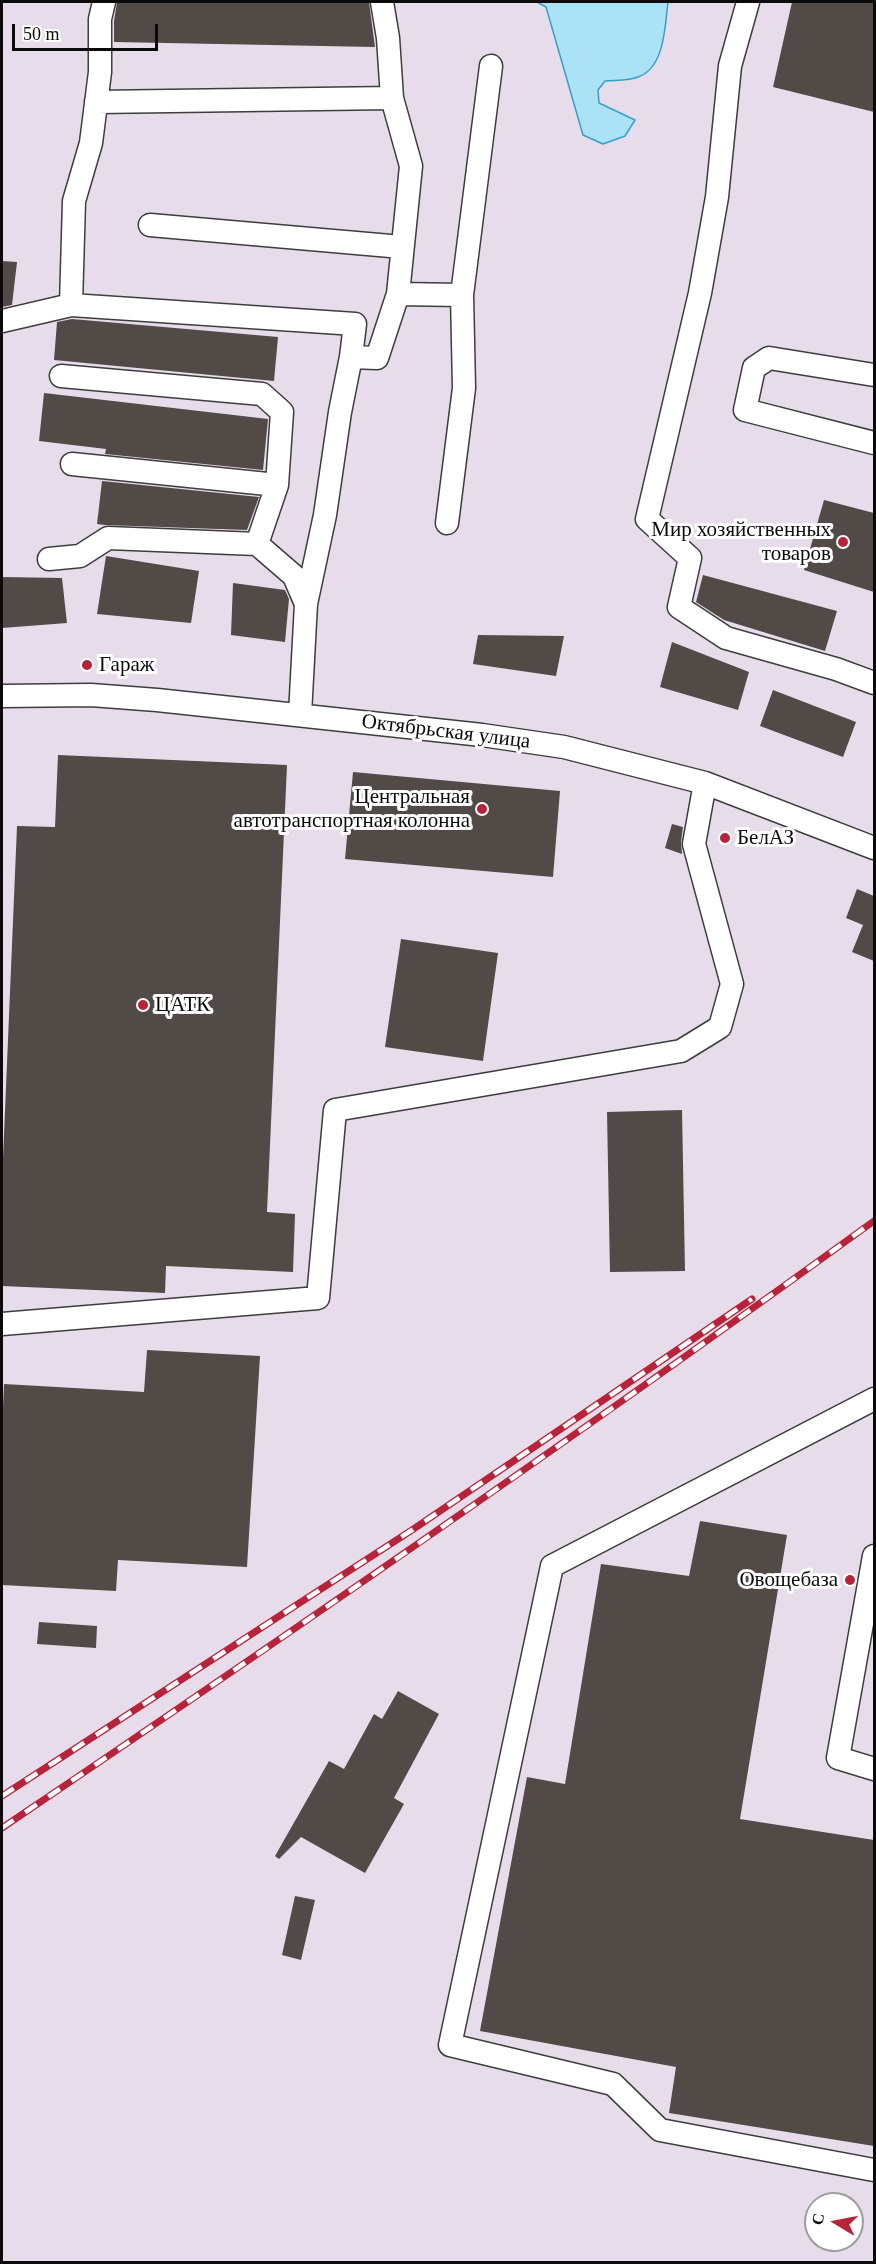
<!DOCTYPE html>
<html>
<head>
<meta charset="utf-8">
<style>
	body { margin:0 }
	#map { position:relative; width:876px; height:2264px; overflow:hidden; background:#fff8e7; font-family:"Times New Roman",serif }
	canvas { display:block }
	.frame { position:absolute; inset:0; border:3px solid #0a0a0a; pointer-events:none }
	.north { position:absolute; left:804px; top:2192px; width:60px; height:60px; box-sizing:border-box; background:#fff; border:2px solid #9d9d9d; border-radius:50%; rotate:280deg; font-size:16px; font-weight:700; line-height:24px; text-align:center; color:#0a0a0a }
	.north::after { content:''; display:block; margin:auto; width:21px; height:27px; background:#b9233a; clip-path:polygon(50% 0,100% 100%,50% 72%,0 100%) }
	.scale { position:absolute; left:12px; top:24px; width:146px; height:27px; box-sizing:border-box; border:3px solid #0a0a0a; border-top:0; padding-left:8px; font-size:18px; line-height:21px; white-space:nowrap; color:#0a0a0a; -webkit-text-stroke:4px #fff; paint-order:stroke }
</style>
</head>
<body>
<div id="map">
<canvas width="876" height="2264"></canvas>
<div class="frame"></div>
<div class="north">С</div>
<div class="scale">50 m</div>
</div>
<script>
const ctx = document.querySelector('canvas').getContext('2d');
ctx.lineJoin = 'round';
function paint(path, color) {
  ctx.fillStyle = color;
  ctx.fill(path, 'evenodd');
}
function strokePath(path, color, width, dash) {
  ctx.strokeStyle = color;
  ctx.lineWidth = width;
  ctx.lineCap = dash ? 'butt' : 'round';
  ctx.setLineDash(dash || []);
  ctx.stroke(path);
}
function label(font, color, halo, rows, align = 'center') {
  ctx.font = font + ' "Times New Roman",serif';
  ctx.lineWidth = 6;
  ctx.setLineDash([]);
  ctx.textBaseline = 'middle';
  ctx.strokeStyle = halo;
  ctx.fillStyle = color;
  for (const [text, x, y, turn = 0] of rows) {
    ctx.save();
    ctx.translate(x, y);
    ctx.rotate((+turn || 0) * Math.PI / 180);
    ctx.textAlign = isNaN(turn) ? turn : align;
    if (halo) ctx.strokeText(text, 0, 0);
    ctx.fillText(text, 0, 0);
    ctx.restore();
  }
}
const industrial = new Path2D(`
	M2,2H874V2262H2ZM816,2204H852V2240H816Z`);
const water = new Path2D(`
	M537,2H668C665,25 665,68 638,77C629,81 616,80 605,81L598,90L599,103L635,120L625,136L603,144L583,135L546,7Z`);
const building = new Path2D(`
	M117,2H369L375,47L114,42V21Z
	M792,2H874V112L773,87Z
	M2,261L17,262L12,305L2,307Z
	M72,319L278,337L274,381L54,360L57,322Z
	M44,393L268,419L263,470L105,454L106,449L39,441Z
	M102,481L259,497L247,530L105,525L97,524Z
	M824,500L874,513V592L804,570Z
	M106,556L199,571L191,623L97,614Z
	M703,575L837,611L825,651L724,620L696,602Z
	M2,577L62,578L67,623L2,628Z
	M233,583L285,590L289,599L285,642L231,635Z
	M478,635L564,636L556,676L473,664Z
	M672,642L749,672L738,710L660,687Z
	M773,690L856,722L843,757L760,726Z
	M58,755L287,765L267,1212L295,1214L293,1272L166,1266L165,1293L2,1286V1182L17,826L55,827Z
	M353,772L560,791L553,877L345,859Z
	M672,824L683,827L681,842L682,854L665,848Z
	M857,889L874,896V961L852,952L863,925L846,918Z
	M401,939L498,953L483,1061L385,1047Z
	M682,1110L685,1271L610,1272L607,1112Z
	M147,1350L260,1356L247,1567L118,1560L116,1591L2,1585V1432L4,1384L144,1392Z
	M700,1521L787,1535L740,1819L874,1840V2146L669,2113L676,2067L480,2031L527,1777L565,1784L601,1564L689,1576Z
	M39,1622L97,1626L96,1648L37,1644Z
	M398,1691L439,1714L394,1798L404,1804L365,1873L301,1837L279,1859L275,1856L329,1761L344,1769L374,1714L382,1719Z
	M295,1896L315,1900L301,1960L282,1955Z`);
const minor = new Path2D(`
	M104,2L100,19V72L91,143L74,201L71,305L355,324L351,357
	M382,2L388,38L392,98L411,166L398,294
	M748,2L730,66L717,197L700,293L647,519L690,558L679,607L726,638L836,669L874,683
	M96,102L392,98
	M150,225L402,247
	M2,321L71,305
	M874,375L769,358L754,368L745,410L874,443
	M61,376L262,394L282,412L277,485
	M72,464L277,485L257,544
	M447,523L464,388L462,295L491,66
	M49,559L80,556L108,538L257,544L294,576L306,604L300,714
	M306,604L325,515L340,412L351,357L377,358L398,294L462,295
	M2,696L91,695L157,700L482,735L564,747L705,783L874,848
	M2,1324L318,1298L335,1110L681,1051L720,1027L732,984L694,844L705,783
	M874,1399L552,1566L450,2045L613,2084L660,2130L874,2170
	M874,1556L838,1758L874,1769`);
const rail = new Path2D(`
	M2,1796L412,1530L752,1299
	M2,1828C295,1630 587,1429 874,1221`);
const markers = [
	[843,542,6,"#b9233a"],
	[87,665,6,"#b9233a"],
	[482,809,6,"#b9233a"],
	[725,838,6,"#b9233a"],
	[143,1005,6,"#b9233a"],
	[850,1580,6,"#b9233a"]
];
const poiNames = [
	["Мир хозяйственных",831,530],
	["товаров",831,554],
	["Гараж",99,665,"left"],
	["Центральная",470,797],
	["автотранспортная колонна",470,821],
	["БелАЗ",737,838,"left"],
	["ЦАТК",155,1005,"left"],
	["Овощебаза",838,1580]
];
const streetNames = [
	["Октябрьская улица",446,732,7]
];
paint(industrial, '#e7ddea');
paint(water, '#ace2f6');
strokePath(water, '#339fcd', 1.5);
paint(building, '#524a46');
strokePath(minor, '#3d3d3d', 25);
strokePath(minor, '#fff', 22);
strokePath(rail, '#b9233a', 7);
strokePath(rail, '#fff', 4.5, [14]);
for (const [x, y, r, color] of markers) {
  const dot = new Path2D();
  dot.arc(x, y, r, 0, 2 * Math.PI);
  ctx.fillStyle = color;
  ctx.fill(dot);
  strokePath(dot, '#fff', 2);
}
label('21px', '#0a0a0a', '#fff', poiNames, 'right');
label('21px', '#0a0a0a', '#fff', streetNames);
</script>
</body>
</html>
